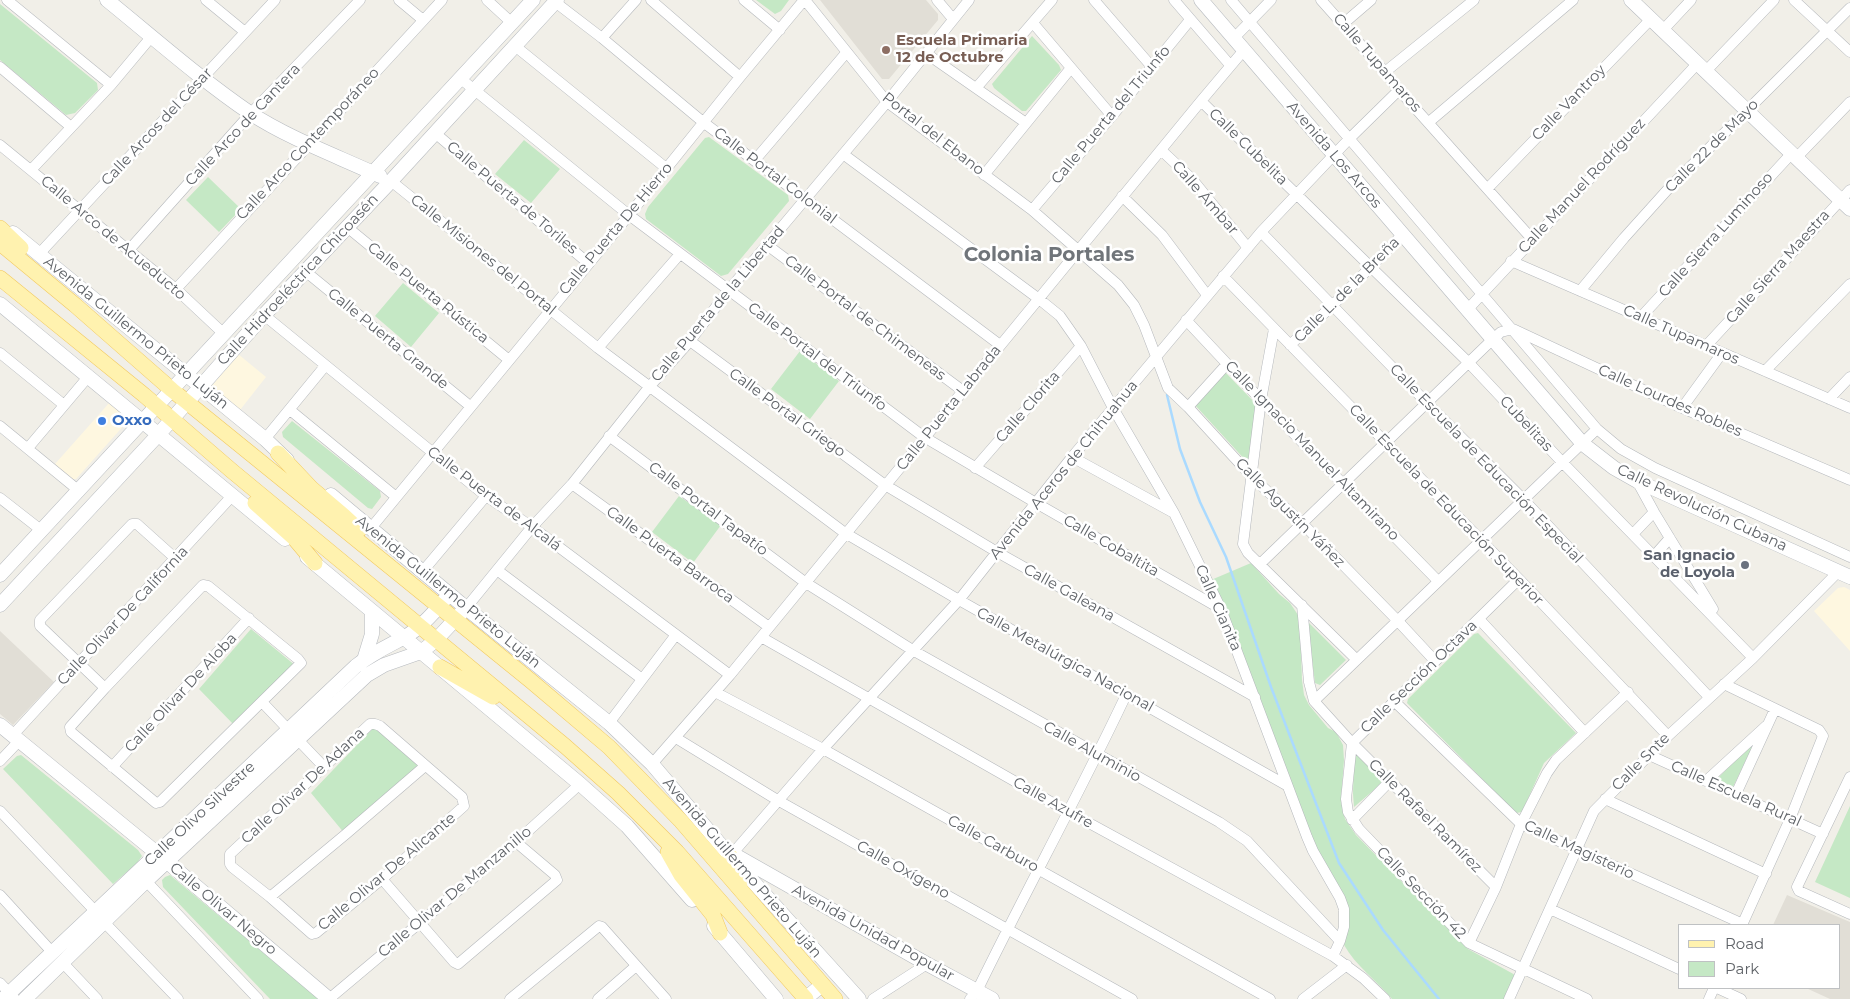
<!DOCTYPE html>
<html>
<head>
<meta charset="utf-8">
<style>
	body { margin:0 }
	#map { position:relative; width:1850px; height:999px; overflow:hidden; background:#f1efe8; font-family:Montserrat,sans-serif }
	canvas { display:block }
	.legend { position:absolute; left:1678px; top:924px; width:162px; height:65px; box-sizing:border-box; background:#fff; border:1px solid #bfc1c3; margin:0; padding:6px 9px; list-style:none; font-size:15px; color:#5f6368 }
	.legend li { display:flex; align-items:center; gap:10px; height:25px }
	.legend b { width:25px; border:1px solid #bfc1c3 }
</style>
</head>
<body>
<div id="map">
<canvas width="1850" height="999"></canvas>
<ul class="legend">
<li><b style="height:6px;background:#fff2af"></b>Road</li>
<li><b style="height:14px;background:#c5e8c5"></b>Park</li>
</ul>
</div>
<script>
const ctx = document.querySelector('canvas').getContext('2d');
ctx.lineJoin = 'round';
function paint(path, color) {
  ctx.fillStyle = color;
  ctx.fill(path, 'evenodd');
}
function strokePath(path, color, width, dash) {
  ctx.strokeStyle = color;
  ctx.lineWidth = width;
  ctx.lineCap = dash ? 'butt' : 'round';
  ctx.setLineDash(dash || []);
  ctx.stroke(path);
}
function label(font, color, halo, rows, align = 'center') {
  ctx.font = font + ' Montserrat,sans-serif';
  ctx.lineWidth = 5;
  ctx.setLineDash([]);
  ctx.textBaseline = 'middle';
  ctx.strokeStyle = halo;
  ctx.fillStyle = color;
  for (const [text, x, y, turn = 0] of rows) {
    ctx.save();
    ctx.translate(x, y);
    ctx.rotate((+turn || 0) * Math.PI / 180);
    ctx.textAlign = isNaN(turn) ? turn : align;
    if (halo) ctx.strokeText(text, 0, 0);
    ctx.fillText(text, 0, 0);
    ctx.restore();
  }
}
const commercial = new Path2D(`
	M238,354L266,377L240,410L211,387Z
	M110,402L124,415L127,422L76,479H71L55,464Z
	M1844,587L1850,590V651L1814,611L1838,588Z`);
const education = new Path2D(`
	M820,0H926L938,14V20L889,79H882Z
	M0,631L54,682L13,725L0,714Z
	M1787,895L1850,922V999H1830L1806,988H1839V925H1773Z`);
const green = new Path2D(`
	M756,0H789L781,11L775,14Z
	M0,4L97,83L98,90L75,113L66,115L0,60Z
	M1032,36L1059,65L1061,70L1026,111H1022L994,88L992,84Z
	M709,137L788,195L789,201L728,274L721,276L646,219L645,214L648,207L705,138Z
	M524,140L560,169L531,203L495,174Z
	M208,177L241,209L219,232L186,200Z
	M403,283L439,313L411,347L375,316Z
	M800,351L839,381L810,419L771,389Z
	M1225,372L1258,406L1251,460L1247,462L1194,404Z
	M292,421L380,491L381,497L372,509L368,508L283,437L282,432Z
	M679,496L721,525L693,563L652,532Z
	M1251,563L1279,594L1290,603L1298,615L1300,626L1302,680L1304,695L1309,705L1328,728L1336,732L1343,745L1344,760L1341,801L1345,819L1356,835L1468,949L1517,976L1506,999H1392C1376,980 1356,966 1344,945L1349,919L1344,899L1314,849L1211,580Z
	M1307,621L1346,660L1320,685L1315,683Z
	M251,629L296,666L235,726L199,689Z
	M1478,633L1576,733L1544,763L1522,812L1516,813L1407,703L1408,699L1474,634Z
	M374,727L421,768L345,834L311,793Z
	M1756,739L1733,787L1717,779Z
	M1354,752L1382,779L1381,784L1354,807L1353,794Z
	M21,755L138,850L142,856L137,863L113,884L3,769L17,756Z
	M1850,806V898L1815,882Z
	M170,875L319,999H270L163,887L162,880L165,877Z`);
const stream = new Path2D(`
	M1167,395L1180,449L1200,502L1226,557L1271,687L1339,863L1383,930L1439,999`);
const street = new Path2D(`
	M7,0L111,85
	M206,0L245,32
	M399,0L423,20
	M487,0L512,23
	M651,0L740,77
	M744,0L780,30
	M805,0L887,102L1032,210L1118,285L1134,305L1144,325L1168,388L1188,407L1252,477L1302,523L1397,620L1435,661
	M937,0L953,19
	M1094,0L1152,67
	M1174,0L1230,65
	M1231,0L1597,429L1314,701
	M1321,0L1385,72L1399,90L1532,239
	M1794,0L1850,52
	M555,2L602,38L703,122L1000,345
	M1033,23L1112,116
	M1343,24L1371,0
	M1663,30L1691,0
	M602,38L636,0
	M1234,38L1271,0
	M515,46L666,168
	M927,54L1026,123
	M0,67L71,127
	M1706,71L1774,0
	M1385,72L1474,0
	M461,79L629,215L924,437L1036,503L1221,609
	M977,87L1052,0
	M1201,101L1468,362L1563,463L1753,658
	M1429,122L1573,0
	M435,133L588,263
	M0,145L176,289L224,334
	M1161,150L1192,179L1248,248
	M843,154L1039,299L1060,316L1081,346L1113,408L1174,513L1221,609L1307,837L1313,851L1340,898L1344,909V927L1340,941
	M1797,157L1850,102
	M755,160L846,53
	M31,170L111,85L152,36
	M984,175L1071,68
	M391,181L598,348L845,533L959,600L1286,785
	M1488,188L1651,19
	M1122,196L1162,235L1207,295
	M1032,210L1112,116L1190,20
	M347,227L509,360
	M1261,232L1427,403L1524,500L1709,697
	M767,245L963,391
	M128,251L251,113L360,0
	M39,254L275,0
	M1511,261L1850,408
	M305,271L470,406
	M1223,276L1519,579L1668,736
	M176,289L442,0
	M1580,291L1624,238L1669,188L1850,8
	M1468,309L1698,63
	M264,315L486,496L532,527L730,675
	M1641,317L1792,153
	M1186,320L1261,400L1438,581
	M1274,329L1261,400L1243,544L1248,553L1356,659
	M690,341L885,485L997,552L1255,697
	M1290,345L1332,306L1403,234
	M1706,346L1850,190
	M598,348L680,254
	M0,353L64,405
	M1765,371L1850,284
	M1829,399L1850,377
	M1188,407L1227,364
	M1682,408L1722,353
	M290,410L395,496
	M0,426L78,490
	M1597,429L1621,449L1655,468L1850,557
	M609,436L806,583L914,651L1219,822L1247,841L1340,941L1333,956
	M265,439L325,366
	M28,448L88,377
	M1072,457L1174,513
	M975,468L1081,346
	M1637,481L1654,512L1713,609
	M572,484L769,627
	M0,498L41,530
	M371,528L629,215L740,77L804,0
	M1633,534L1654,512
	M1654,556L1670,538
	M1260,564L1493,339L1501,332L1513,329L1682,408L1850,480
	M497,570L642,679
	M423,571L486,496
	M1519,579L1352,743L1346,799L1348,812L1359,829L1469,943L1587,999
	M203,585L208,586L298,659L301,663L160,802L156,803L71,732L70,727L105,688Z
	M1302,605L1309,682L1314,701L1352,743L1496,887
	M466,608L532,527L572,484L650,386L690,341L728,291L887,102L969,0
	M1479,619L1585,733
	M761,637L1067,811L1333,956L1363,978L1385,999
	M1724,684L1819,730L1823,736L1790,819L1742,925
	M105,688L40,626V620L132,524H137L176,559
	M715,692L823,749L1270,999
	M262,702L323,766
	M1395,702L1521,824L1743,924
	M609,723L675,636
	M370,724H375L380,726L462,797L464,806L382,879L316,933L312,934L270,897L232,867L230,864V854Z
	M12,736L232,496
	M676,738L779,801L1132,999
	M1649,755L1823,834
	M0,761L19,741
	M652,764L730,675L1201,101L1244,50
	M112,767L249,618
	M1850,777L1797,887L1799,891L1850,914
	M1706,781L1766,726
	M1736,794L1775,709
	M1605,799L1766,874
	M0,811L96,912
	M1352,820L1391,780
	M733,853L823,749L959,600L1072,457L1261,232L1349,139L1399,90
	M382,879L454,962L458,964L557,880L555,875L516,842
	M146,881L258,999
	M0,895L52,952
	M270,897L346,834L425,766
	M1550,909L1679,969
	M104,922L178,999
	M1469,943L1496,887L1521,824L1547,773L1556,760L1628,692
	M63,963L97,999
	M0,983L15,999
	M1717,988L1741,999
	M329,999L516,842L580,784
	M510,999L599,926L602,927L666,999
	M598,999L636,966
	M873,999L927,964
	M970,999L977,991C1025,892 1079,795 1126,695
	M1303,999L1347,965
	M1509,999L1594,811L1668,736L1753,658L1839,571
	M1709,999L1714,988`);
const secondary = new Path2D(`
	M107,0C154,38 200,79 250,113C290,139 337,156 380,176
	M1201,0L1583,444L1614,468L1637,481L1850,577
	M1631,0L1850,209
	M13,233L265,439L287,460
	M0,304L285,539
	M331,495L466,608L609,723L652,764L730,856L859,999
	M307,557L580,784L627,826L692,900
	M0,575L533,0
	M0,605L158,435L264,315L391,181L557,0
	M364,660L372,634V611
	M0,725L158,854L329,999
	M733,854L927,964L992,999
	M714,926L776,999
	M3,999L356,666C371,654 386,647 403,638C420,629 434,613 446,598
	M25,999L146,881L367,675L384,665L421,652L436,640L463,611
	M805,999L822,985`);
const primary = new Path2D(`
	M0,228L21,248
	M0,243L75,305L172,390L531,681L609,747L681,821L835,999
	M0,278L144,395L232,471L565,746L618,793L677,852L806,999
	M278,453L311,488L344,516L359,530
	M255,503L294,538L315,563
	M440,667L493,697
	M668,852L681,875L713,915L720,933
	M730,856L732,866L741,881`);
const markers = [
	[886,50,5,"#8d6e63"],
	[102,421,5,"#3f7fe0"],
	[1745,565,5,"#6b7280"]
];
const educationNames = [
	["Escuela Primaria",896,41],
	["12 de Octubre",896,58]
];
const streetNames = [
	["Calle Tupamaros",1377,63,49],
	["Calle Vantroy",1569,103,-46],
	["Calle Puerta del Triunfo",1111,115,-50],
	["Calle Arco de Cantera",243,125,-47],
	["Calle Arcos del César",157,127,-47],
	["Portal del Ebano",933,134,38],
	["Calle Arco Contemporáneo",308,144,-47],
	["Calle 22 de Mayo",1712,146,-45],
	["Calle Cubelita",1248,147,44],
	["Avenida Los Arcos",1334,155,49],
	["Calle Portal Colonial",775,176,37],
	["Calle Manuel Rodríguez",1582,186,-47],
	["Calle Puerta de Toriles",512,198,40],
	["Calle Ámbar",1205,198,49],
	["Calle Puerta De Hierro",616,229,-50],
	["Calle Sierra Luminoso",1716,235,-48],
	["Calle Arco de Acueducto",113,238,40],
	["Calle Misiones del Portal",483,255,39],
	["Calle Sierra Maestra",1778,267,-48],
	["Calle Hidroeléctrica Chicoasén",298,280,-47],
	["Calle L. de la Breña",1347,290,-45],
	["Calle Puerta Rústica",428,293,39],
	["Calle Puerta de la Libertad",718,304,-50],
	["Calle Portal de Chimeneas",865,318,37],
	["Avenida Guillermo Prieto Luján",136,333,39],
	["Calle Tupamaros",1681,335,24],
	["Calle Puerta Grande",388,339,39],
	["Calle Portal del Triunfo",817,357,37],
	["Calle Lourdes Robles",1670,401,24],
	["Calle Clorita",1028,407,-49],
	["Calle Puerta Labrada",949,408,-51],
	["Calle Portal Griego",787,413,36],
	["Cubelitas",1526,424,47],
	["Calle Ignacio Manuel Altamirano",1312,451,46],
	["Calle Escuela de Educación Especial",1486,464,46],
	["Avenida Aceros de Chihuahua",1064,470,-51],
	["Calle Puerta de Alcalá",494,499,37],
	["Calle Escuela de Educación Superior",1446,505,46],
	["Calle Revolución Cubana",1702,508,25],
	["Calle Portal Tapatío",708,509,37],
	["Calle Agustín Yáñez",1290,513,45],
	["Calle Cobaltita",1111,546,30],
	["Calle Puerta Barroca",670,555,36],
	["Avenida Guillermo Prieto Luján",448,592,39],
	["Calle Galeana",1069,593,29],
	["Calle Cianita",1218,608,66],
	["Calle Olivar De California",123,616,-47],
	["Calle Metalúrgica Nacional",1065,660,29],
	["Calle Sección Octava",1419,677,-44],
	["Calle Olivar De Aloba",181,693,-47],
	["Calle Aluminio",1092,752,29],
	["Calle Snte",1641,762,-45],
	["Calle Olivar De Adana",303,786,-43],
	["Calle Escuela Rural",1736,794,24],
	["Calle Azufre",1053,803,29],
	["Calle Olivo Silvestre",200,814,-43],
	["Calle Rafael Ramírez",1425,816,45],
	["Calle Carburo",993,844,29],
	["Calle Magisterio",1579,850,25],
	["Avenida Guillermo Prieto Luján",742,868,49],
	["Calle Oxígeno",903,870,29],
	["Calle Olivar De Alicante",387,872,-40],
	["Calle Olivar De Manzanillo",455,892,-40],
	["Calle Sección 42",1421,893,46],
	["Calle Olivar Negro",223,909,40],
	["Avenida Unidad Popular",873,933,29]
];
const shopNames = [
	["Oxxo",112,421]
];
const worshipNames = [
	["San Ignacio",1735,556],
	["de Loyola",1735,573]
];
const districtNames = [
	["Colonia Portales",1049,255]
];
paint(commercial, '#fef7e0');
paint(education, '#e1ded6');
paint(green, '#c5e8c5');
strokePath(stream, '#aadaff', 2.5);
strokePath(street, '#b5b8bc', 11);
strokePath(secondary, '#b6babf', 15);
strokePath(primary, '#f2c960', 16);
strokePath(street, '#fff', 10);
strokePath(secondary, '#fff', 14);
strokePath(primary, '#fff2af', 15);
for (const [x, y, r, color] of markers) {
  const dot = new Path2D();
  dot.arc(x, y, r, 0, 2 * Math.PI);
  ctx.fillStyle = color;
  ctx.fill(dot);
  strokePath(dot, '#fff', 2);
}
label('bold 15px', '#785e54', '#fff', educationNames, 'left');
label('15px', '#5f6368', '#fff', streetNames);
label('bold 15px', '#366cbe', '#fff', shopNames, 'left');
label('bold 15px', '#5b616d', '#fff', worshipNames, 'right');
label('bold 20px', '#70757a', '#fff', districtNames);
</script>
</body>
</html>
